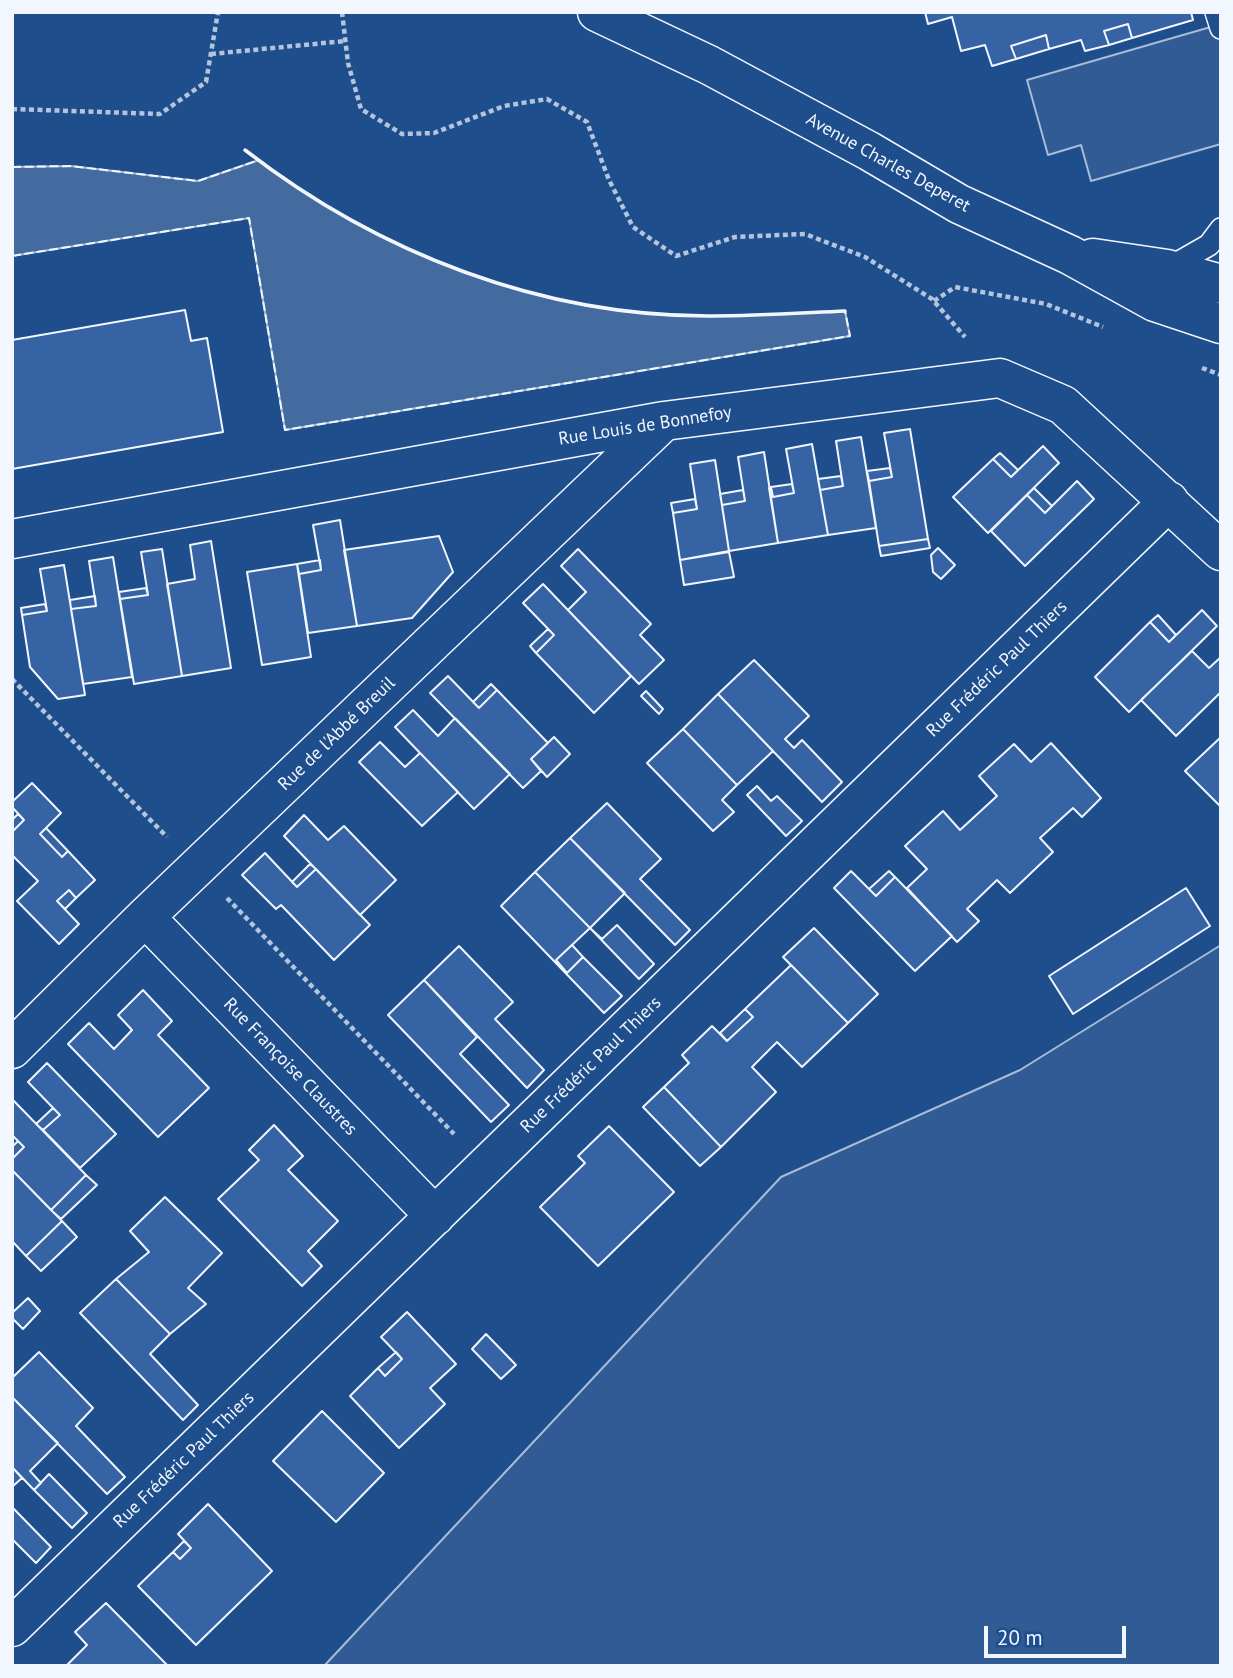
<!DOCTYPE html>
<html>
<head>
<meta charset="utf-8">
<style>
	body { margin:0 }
	#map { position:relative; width:1233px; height:1678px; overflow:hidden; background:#1f4e8c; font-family:"PT Sans",sans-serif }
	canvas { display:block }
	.frame { position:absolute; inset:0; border:14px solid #f2f6ff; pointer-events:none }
	.scale { position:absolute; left:984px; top:1626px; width:142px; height:32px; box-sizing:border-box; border:4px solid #f2f6ff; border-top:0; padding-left:9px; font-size:21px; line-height:24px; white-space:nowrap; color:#f2f6ff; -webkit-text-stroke:5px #1f4e8c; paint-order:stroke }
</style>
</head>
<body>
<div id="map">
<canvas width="1233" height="1678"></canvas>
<div class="frame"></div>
<div class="scale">20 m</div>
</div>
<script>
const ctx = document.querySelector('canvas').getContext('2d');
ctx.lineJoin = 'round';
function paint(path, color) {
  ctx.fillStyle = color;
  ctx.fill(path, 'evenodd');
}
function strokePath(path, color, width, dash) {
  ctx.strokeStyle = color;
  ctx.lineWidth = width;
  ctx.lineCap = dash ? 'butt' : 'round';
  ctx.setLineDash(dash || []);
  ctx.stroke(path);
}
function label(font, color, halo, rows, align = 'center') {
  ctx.font = font + ' "PT Sans",sans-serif';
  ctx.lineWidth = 5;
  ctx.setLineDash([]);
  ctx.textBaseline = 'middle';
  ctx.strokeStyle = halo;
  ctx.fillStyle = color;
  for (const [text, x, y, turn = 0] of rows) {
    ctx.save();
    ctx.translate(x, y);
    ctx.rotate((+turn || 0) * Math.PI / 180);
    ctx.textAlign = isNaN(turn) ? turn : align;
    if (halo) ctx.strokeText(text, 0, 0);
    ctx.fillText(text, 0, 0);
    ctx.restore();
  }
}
const built = new Path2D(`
	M1221,24V144L1091,181L1081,145L1048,155L1027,80Z
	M1221,945V1666H324L781,1177L1020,1070Z`);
const water = new Path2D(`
	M259,160C388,258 549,318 713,316C757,316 801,313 845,311L850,336L285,430L249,218L12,256V167L71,166L198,181Z`);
const building = new Path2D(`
	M925,12H1191L1193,20L1132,38L1128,24L1104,31L1109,45L1085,51L1081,40L1049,49L1046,35L1011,46L1016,59L992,66L985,45L961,51L952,17L928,24Z
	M1128,24L1132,38L1109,45L1104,31Z
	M1046,35L1049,49L1016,59L1011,46Z
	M185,310L191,341L207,338L223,432L12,469V340Z
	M910,429L928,539L879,546L869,481L892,477L884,433Z
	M861,437L876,528L828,535L820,490L843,486L836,441Z
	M812,444L828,535L778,543L769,488L773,497L794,493L786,449Z
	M1043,446L1059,463L988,533L953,497L993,459L1011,477Z
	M764,452L778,543L729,551L722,505L745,501L738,457Z
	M1000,453L1018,470L1011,477L993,459Z
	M715,460L729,551L680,560L673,513L697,509L690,464Z
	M890,468L892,477L869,481L867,471Z
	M841,476L843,486L820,490L818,479Z
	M1077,481L1094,499L1025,566L991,531L1027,495L1045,513Z
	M792,484L794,493L773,497L771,487Z
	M1034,488L1052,506L1045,513L1027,495Z
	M743,490L745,501L722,505L720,494Z
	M695,499L697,509L673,513L671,503Z
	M340,520L357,626L308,633L299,574L321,570L313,525Z
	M439,536L453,572L412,618L357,626L344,550Z
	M928,539L930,548L881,556L879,546Z
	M211,541L231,668L182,676L167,584L195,579L190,545Z
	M938,548L955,565L941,579L933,572L931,555Z
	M162,549L182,676L134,684L120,599L148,595L141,552Z
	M578,549L651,624L640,635L664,660L639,684L568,610L586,592L561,566Z
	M729,552L734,577L684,585L680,560Z
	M113,557L132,677L83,684L71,609L96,606L89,561Z
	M320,560L321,570L299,574L297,564Z
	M297,564L311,657L262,665L247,572Z
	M64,565L85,695L58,699L30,667L22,615L47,611L40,569Z
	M543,584L631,676L594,713L536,653L554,635L523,603Z
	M146,588L148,595L120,599L119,592Z
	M95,596L96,606L71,609L70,600Z
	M45,604L47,611L22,615L21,608Z
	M1202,610L1217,626L1129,712L1095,677L1150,622L1169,642Z
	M1158,615L1176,635L1169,642L1150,622Z
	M548,629L554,635L536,653L530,646Z
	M1192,651L1209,668L1221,657V692L1176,736L1141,700Z
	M754,660L809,716L785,739L794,748L802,740L842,782L822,802L718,694Z
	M448,676L479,708L497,690L548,743L531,759L541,771L523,788L430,693Z
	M491,684L497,690L479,708L473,702Z
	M646,691L663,709L659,714L641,696Z
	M718,694L773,751L737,785L683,729Z
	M413,710L438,736L455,718L510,774L474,809L395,727Z
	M683,729L737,785L722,800L734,812L713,831L647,763Z
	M554,737L570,754L547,777L531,759Z
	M1221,737V805L1220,806L1185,771Z
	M380,742L405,767L420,753L458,792L422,826L359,762Z
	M1051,743L1101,798L1082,817L1073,808L1040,838L1053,852L1010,893L997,880L967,909L979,921L957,942L907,888L927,869L905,846L943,811L960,830L997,796L979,776L1014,744L1031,762Z
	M32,783L61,813L40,834L62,857L68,851L95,880L76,898L69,890L57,901L79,924L59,944L17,901L38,881L12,855V832L24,820L12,807V802Z
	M757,786L771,801L777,796L802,821L786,836L747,795Z
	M607,803L661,859L640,879L690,930L675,945L570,838Z
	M18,814L24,820L12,832V820Z
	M304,815L328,840L344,826L396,880L360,915L284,836Z
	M46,828L68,851L62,857L40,834Z
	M570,838L625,893L590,928L535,872Z
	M265,853L297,887L316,869L370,925L334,960L281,905L276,909L242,875Z
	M310,864L316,869L297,887L292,882Z
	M851,871L876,896L895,877L952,936L915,971L834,888Z
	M889,871L895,877L876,896L869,889Z
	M535,872L590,928L556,960L567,973L583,957L622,996L604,1013L501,906Z
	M1186,888L1210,926L1073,1014L1049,976Z
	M69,890L76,898L65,909L57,901Z
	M617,925L654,964L639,979L590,928L602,939Z
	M814,928L878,994L848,1023L783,957Z
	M572,945L583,957L567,973L556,960Z
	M459,946L513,1002L495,1019L544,1070L527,1088L424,980Z
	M791,965L848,1023L802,1067L777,1042L752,1067L776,1092L721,1147L664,1087L689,1063L682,1055L712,1026L727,1041L753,1017L745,1009Z
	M424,980L477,1037L460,1054L509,1105L491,1122L388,1015Z
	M143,990L172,1021L158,1035L209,1088L158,1137L68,1044L89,1023L114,1049L132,1030L118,1015Z
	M745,1009L753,1017L727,1041L720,1033Z
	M47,1063L116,1134L80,1168L43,1130L60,1115L28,1082Z
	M664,1087L721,1147L700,1166L643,1107Z
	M12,1099L86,1175L51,1210L12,1170V1159L24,1147L12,1135Z
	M53,1108L60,1115L43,1130L36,1124Z
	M274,1125L303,1156L288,1170L338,1221L308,1251L322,1266L302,1286L218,1199L259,1160L249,1150Z
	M609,1126L674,1192L598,1266L540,1207L585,1163L578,1156Z
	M18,1141L24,1147L12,1159V1147Z
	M12,1170L62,1221L26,1256L12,1241Z
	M86,1175L97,1185L61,1219L51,1210Z
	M165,1197L222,1253L188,1288L206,1304L170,1334L116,1279L149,1252L130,1231Z
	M62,1221L77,1237L41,1271L26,1256Z
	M116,1279L170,1334L150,1354L198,1405L183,1420L80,1313Z
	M28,1298L40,1311L23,1329L12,1318V1313Z
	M407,1312L456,1364L430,1388L445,1404L399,1448L350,1396L378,1368L385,1376L402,1359L381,1337Z
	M486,1334L516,1365L501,1379L472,1349Z
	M39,1352L93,1408L76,1426L125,1477L107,1494L12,1397V1378Z
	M396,1352L402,1359L385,1376L378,1368Z
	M12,1397L58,1443L30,1471L41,1483L34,1490L12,1467Z
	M322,1411L384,1473L336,1522L273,1461Z
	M12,1467L22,1478L12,1487Z
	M49,1474L87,1513L72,1528L34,1490Z
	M208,1504L272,1571L196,1645L138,1586L173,1552L180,1559L191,1548L178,1534Z
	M12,1507L51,1547L36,1563L12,1539Z
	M184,1541L191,1548L180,1559L173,1552Z
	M106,1603L168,1666H66L87,1645L75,1632Z`);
const path = new Path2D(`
	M342,12L348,63L361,109L402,134L434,133L504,106L547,99L587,122L609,180L633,227L676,256L735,237L805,234L865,257L932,299L965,337
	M211,54L345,41
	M12,109L160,114L206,82L218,12
	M934,301L955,287L1046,304L1103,327
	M1202,368L1221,375
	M12,679L167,837
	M227,898L454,1134`);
const service = new Path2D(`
	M1216,12L1221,28
	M1167,269L1209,245L1221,229`);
const minor = new Path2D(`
	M597,12L709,65L869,151L959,204L1070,255L1155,302L1221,324
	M1093,258L1167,269L1221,284
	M12,539L664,421L1000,378L1063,405L1221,551
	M145,917L435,1216
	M12,1049L145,917L664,421
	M12,1627L1169,501`);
const fence = new Path2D(`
	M12,167L71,166L198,181L259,160
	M12,256L249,218L285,430L850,336L845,311`);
const wall = new Path2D(`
	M245,150C378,253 542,317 712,316C757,316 801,313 845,311`);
const streetNames = [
	["Avenue Charles Deperet",888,163,29],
	["Rue Louis de Bonnefoy",645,426,-9],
	["Rue Frédéric Paul Thiers",997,669,-44],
	["Rue de l'Abbé Breuil",337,734,-44],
	["Rue Frédéric Paul Thiers",591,1065,-44],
	["Rue Françoise Claustres",290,1067,46],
	["Rue Frédéric Paul Thiers",184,1460,-44]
];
paint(built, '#305b95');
strokePath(built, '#a8bbd7', 2);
paint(water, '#446ba0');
strokePath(water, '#a8bbd7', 2);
paint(building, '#3563a3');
strokePath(building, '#f2f6ff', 2);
strokePath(service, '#f2f6ff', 24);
strokePath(minor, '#f2f6ff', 41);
strokePath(path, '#b3c4dc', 4.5, [5, 3.5]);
strokePath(service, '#1f4e8c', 21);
strokePath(minor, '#1f4e8c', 38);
strokePath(fence, '#f2f6ff', 2, [9, 3.5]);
strokePath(wall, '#f2f6ff', 3.5);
label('18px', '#f2f6ff', '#1f4e8c', streetNames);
</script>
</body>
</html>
